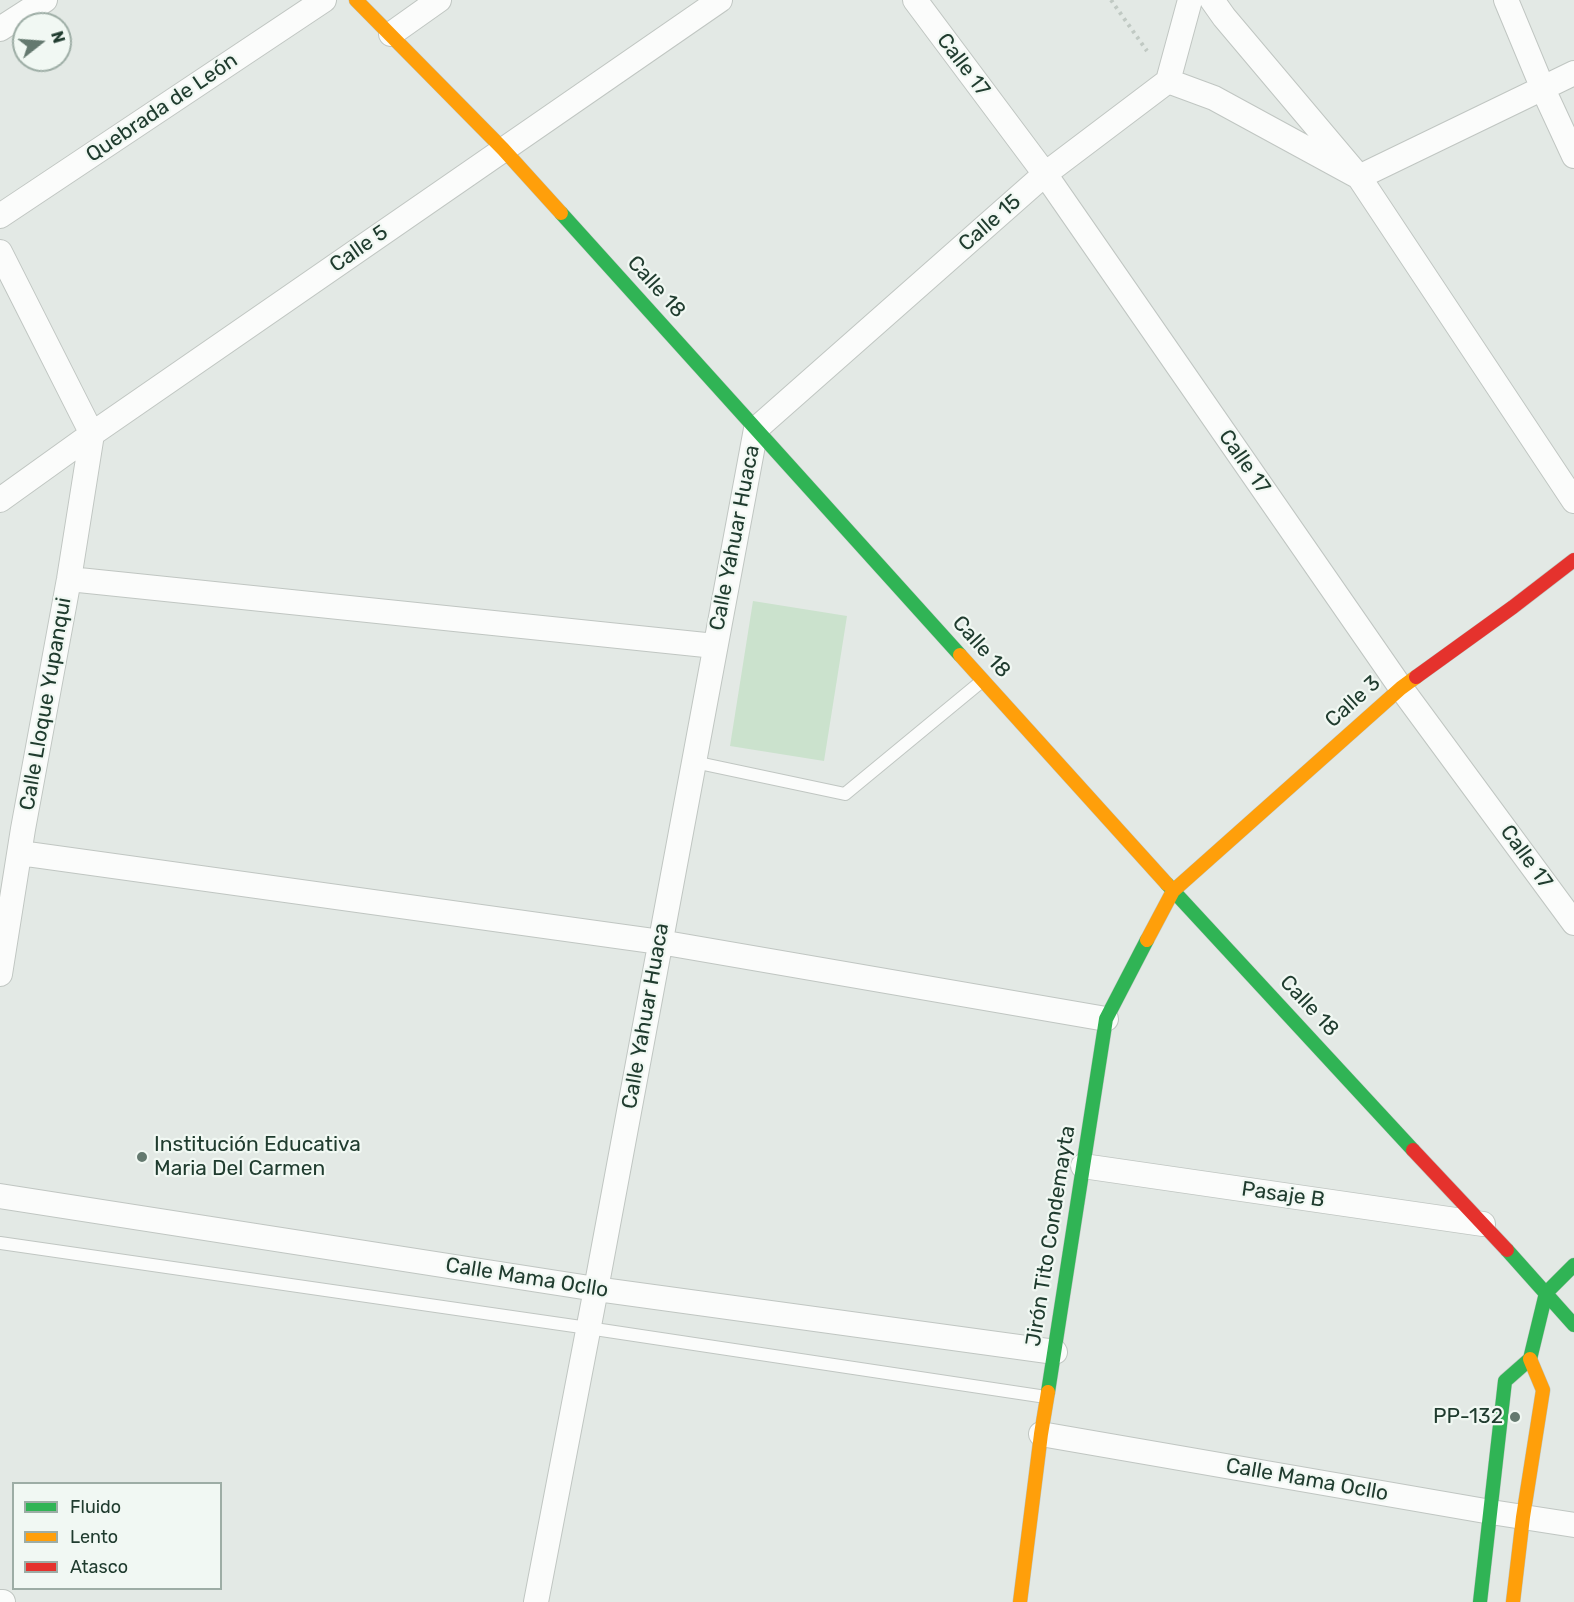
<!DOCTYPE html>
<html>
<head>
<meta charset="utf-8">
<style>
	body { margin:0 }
	#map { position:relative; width:1574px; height:1602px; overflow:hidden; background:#e3e9e5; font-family:Rubik,sans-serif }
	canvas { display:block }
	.legend { position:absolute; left:12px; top:1482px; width:210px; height:108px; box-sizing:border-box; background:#f1f8f3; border:2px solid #9dada5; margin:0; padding:8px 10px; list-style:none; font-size:18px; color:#203c2f }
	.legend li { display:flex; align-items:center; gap:12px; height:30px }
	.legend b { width:30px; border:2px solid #9dada5 }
	.north { position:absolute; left:12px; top:12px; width:60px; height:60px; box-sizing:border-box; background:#f1f8f3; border:2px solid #9dada5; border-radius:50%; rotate:73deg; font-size:16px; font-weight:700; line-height:24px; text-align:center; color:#203c2f }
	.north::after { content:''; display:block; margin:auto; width:21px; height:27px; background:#64796f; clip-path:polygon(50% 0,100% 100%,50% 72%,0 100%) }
</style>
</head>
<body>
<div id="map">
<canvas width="1574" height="1602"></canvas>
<ul class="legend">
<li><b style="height:8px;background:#30b455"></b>Fluido</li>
<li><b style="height:8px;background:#ff9f0a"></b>Lento</li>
<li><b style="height:8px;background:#e5322d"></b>Atasco</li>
</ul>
<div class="north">N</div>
</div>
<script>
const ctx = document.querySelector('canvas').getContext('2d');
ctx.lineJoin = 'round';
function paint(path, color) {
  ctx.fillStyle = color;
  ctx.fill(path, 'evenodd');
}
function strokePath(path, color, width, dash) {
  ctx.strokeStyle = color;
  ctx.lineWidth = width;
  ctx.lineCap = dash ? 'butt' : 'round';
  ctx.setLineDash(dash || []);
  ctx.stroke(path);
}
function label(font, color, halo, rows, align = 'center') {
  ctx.font = font + ' Rubik,sans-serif';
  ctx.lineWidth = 4.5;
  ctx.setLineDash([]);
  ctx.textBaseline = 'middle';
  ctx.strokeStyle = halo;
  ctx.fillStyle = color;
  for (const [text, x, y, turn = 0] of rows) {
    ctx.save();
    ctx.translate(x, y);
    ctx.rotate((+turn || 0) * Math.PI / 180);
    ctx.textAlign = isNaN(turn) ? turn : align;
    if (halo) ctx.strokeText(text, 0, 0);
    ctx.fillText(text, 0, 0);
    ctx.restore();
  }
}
const green = new Path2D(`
	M753,601L847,616L824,761L730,746Z`);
const path = new Path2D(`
	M1111,0L1147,51`);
const lane = new Path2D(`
	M694,762L845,794L982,681
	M0,1243L588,1328L1046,1397`);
const street = new Path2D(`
	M915,0L1045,174L1401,688L1574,923
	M1212,0L1224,17L1359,177L1574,501
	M1506,0L1543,89L1574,156
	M0,29L45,0
	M391,34L439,0
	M1168,81L1214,98L1359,177L1574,73
	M0,216L324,0
	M0,252L92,434L69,579L23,829L0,974
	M0,500L92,434L720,0
	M69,579L715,646
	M20,853L660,942L1106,1019
	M1083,1166L1483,1224
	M0,1196L596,1289L1055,1352
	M1041,1434L1491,1512L1574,1525
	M0,1602H3
	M536,1602L596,1289L756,429L1045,174L1168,81L1190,0`);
const fast = new Path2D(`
	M561,213L960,655
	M1167,884L1413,1150
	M1507,1250L1574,1325
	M1546,1293L1574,1265
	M1048,1392L1106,1019L1147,940
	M1480,1602L1505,1381L1530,1359L1546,1293`);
const slow = new Path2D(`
	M356,0L503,149L561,213
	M960,655L1167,884
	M1147,940L1173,891L1401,688L1416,677
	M1020,1602L1041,1434L1048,1392
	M1513,1602L1523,1517L1543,1390L1530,1359`);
const jam = new Path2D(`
	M1416,677L1513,607L1574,560
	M1413,1150L1507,1250`);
const markers = [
	[142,1157,6,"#64796f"],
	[1515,1417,6,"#64796f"]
];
const streetNames = [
	["Calle 17",963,65,53],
	["Quebrada de León",162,108,-34],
	["Calle 15",990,223,-41],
	["Calle 5",359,249,-35],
	["Calle 18",656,287,48],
	["Calle 17",1244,462,55],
	["Calle Yahuar Huaca",735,538,-79],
	["Calle 18",981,647,48],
	["Calle 3",1353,702,-42],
	["Calle Lloque Yupanqui",46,704,-80],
	["Calle 17",1526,857,54],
	["Calle 18",1309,1006,47],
	["Calle Yahuar Huaca",646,1016,-80],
	["Pasaje B",1283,1195,8],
	["Jirón Tito Condemayta",1051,1236,-81],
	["Calle Mama Ocllo",527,1278,9],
	["Calle Mama Ocllo",1307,1480,10]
];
const poiNames = [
	["Institución Educativa",154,1145],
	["Maria Del Carmen",154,1169],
	["PP-132",1503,1417,"right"]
];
paint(green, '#cbe2cd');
strokePath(lane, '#c0c6c2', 14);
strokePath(street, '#c0c6c2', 26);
strokePath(fast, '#bcc5c0', 15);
strokePath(slow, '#bcc5c0', 15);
strokePath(jam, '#bcc5c0', 15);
strokePath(path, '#c0c9c3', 4, [3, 4.5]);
strokePath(lane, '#fbfcfb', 12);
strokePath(street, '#fbfcfb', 24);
strokePath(fast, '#30b455', 14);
strokePath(slow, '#ff9f0a', 14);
strokePath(jam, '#e5322d', 14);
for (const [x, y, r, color] of markers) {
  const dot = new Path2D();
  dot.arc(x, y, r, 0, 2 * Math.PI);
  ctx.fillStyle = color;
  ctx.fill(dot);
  strokePath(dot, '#f1f8f3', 2);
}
label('21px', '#203c2f', '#f1f8f3', streetNames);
label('21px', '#203c2f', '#f1f8f3', poiNames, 'left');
</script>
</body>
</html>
